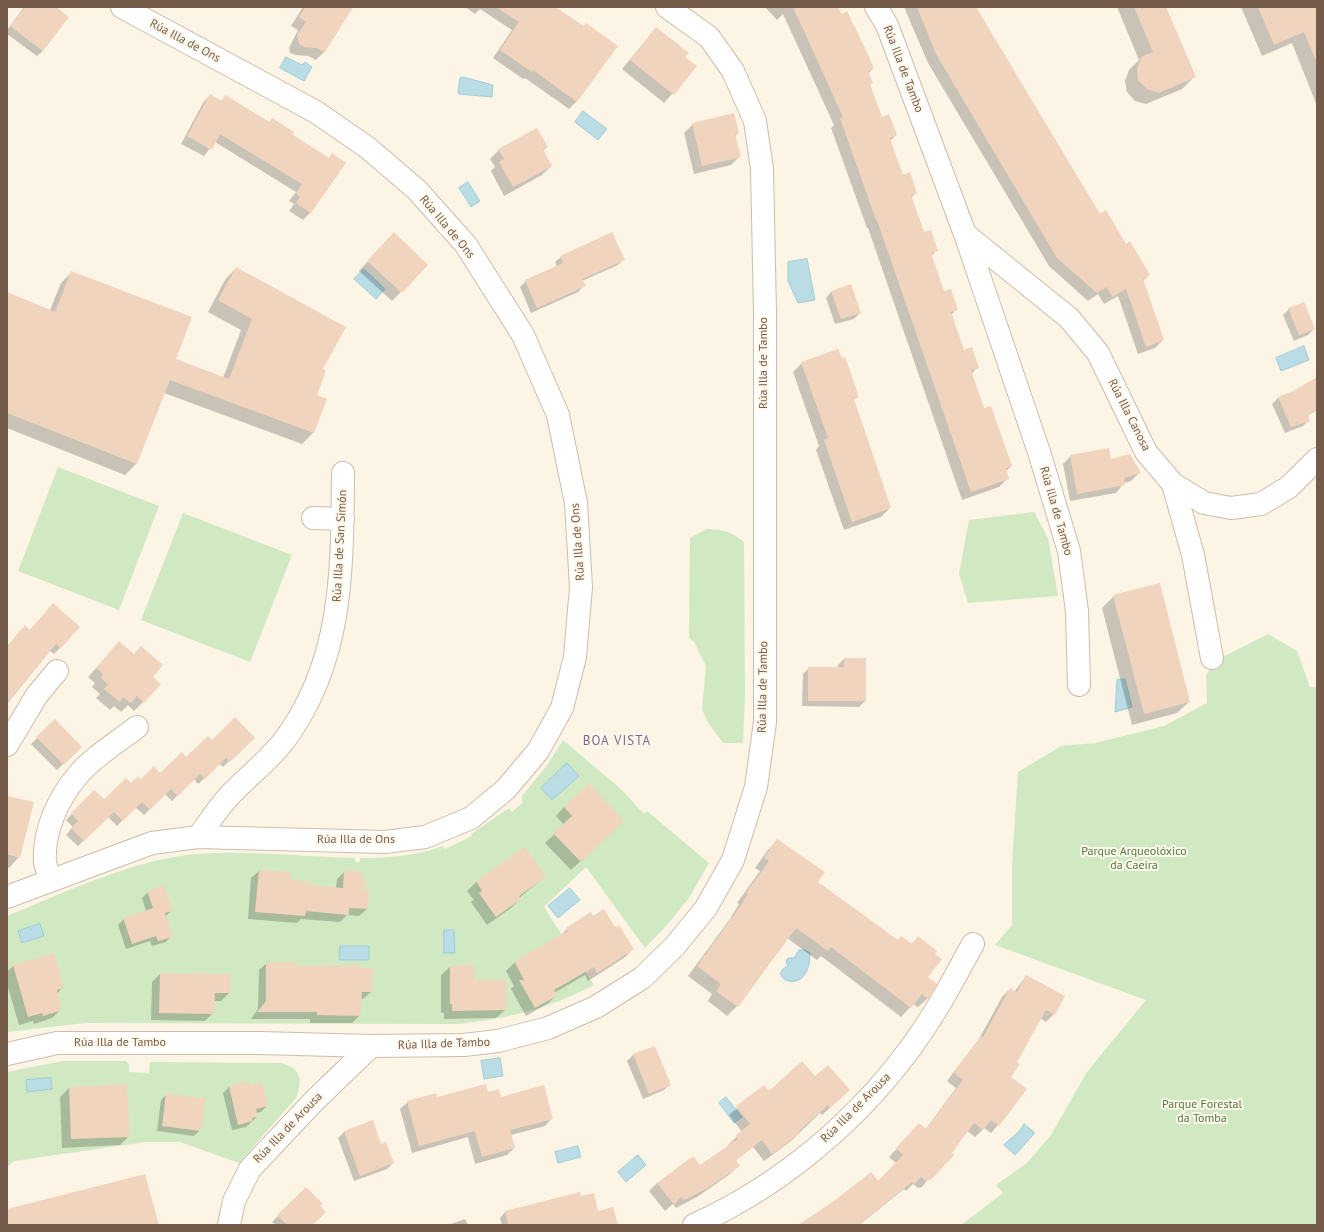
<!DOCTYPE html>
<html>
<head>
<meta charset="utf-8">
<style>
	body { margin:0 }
	#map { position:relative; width:1324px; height:1232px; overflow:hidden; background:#fcf4e5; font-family:"PT Sans",sans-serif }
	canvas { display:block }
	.frame { position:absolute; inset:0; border:8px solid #745b4a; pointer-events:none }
</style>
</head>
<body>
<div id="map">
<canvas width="1324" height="1232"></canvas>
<div class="frame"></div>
</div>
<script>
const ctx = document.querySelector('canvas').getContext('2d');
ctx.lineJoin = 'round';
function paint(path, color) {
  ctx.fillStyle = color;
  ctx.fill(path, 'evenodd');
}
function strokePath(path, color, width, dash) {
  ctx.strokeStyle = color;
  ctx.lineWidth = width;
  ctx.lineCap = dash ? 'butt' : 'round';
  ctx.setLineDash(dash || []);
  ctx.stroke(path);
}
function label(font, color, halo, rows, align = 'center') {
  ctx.font = font + ' "PT Sans",sans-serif';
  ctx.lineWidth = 4;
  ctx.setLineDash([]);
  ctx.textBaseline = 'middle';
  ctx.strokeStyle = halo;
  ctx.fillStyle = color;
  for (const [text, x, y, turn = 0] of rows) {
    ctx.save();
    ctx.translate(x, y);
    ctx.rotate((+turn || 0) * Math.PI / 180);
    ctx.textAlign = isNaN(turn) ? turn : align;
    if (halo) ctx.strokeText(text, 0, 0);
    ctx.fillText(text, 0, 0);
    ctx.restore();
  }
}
const green = new Path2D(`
	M58,467L159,506L119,610L18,571Z
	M1034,512L1048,538L1058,596L968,603L959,574L969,520Z
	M183,513L292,555L250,662L141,620Z
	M707,529C724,529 731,532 744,542L745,695L743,743H723L707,721L702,709L706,666L694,642L689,638L690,538Z
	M1268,634L1297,651L1310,687H1317V1225H961L1003,1193L996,1185L1027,1163L1051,1135L1087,1072L1146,1000L995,945L1012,925V865L1018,772L1061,746L1095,743L1164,726L1207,703L1206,675L1215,661Z
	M563,740L622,790L644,814L647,811L709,863L689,898L667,925L645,948L586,867L544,907L594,985C548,1009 510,1018 459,1024L85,1023L8,1032L7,916C65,892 135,859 197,854C250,850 302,857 355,858V862H360V858C389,858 416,856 443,846L445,849L472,836L471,834L509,808L512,812L522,803V796L548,764Z
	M63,1061H126L129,1064V1072L149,1073L150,1062L280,1063C301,1067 303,1080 296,1098L239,1163L180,1142H146L14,1161L7,1167V1072Z`);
const water = new Path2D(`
	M286,57L302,65L305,62L312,67L304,81L280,68Z
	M463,77L493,85L492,97L459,94L458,92L460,78Z
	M583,111L607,129L598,140L575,122Z
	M468,182L480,201L471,207L459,188Z
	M807,259L815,300L798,303L788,281V262Z
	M364,269L385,289L376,299L354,279Z
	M1304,346L1309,360L1281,371L1276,358Z
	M1125,679L1132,707L1115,712L1117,680Z
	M567,763L579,776L552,800L541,788Z
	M570,888L580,900L558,918L548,906Z
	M40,924L44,936L22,943L18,931Z
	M444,930H454L455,953H444Z
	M340,946H369V960H340Z
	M799,950H805L810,953C810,1001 763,976 788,966L786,961L788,958H794Z
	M500,1058L503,1076L484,1079L481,1061Z
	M51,1078L52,1089L27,1092L26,1080Z
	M726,1097L742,1117L734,1123L719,1103Z
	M1024,1124L1034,1132V1134L1015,1155L1004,1145C1011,1137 1020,1133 1024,1124Z
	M578,1146L581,1157L558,1163L555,1152Z
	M638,1155L646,1165L626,1182L618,1172Z`);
const shadow = new Path2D(`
	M24,7H55L43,51L37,56L7,34V30Z
	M303,7L352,8L324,52L316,60L308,56L296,55L290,53L289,48L298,30L291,26Z
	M465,7H554L583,27L577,101L569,109L525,78L523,79L493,58L512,30L480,9L475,14Z
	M765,7H837L873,68L868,74L872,83L870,85L881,118L896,135L890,141L903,176L916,193L911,198L923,234L937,250L931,256L943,292L957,309L951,315L963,351L977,368L971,374L984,409L1011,466L1006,471L1008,478L999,487L962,500L868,228H867L831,128L834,125L783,14L777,20Z
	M904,7H974L1100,216L1126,245L1149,275L1143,281L1163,340L1155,348L1138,354L1118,296L1104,304L1098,294L1088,301L1049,266L928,63Z
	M1117,7H1165L1194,77L1182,89L1146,104L1135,101L1127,92L1125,81L1129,70L1139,60Z
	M1241,7H1317V106L1292,43L1262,56Z
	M656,28L684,57L695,67L664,103L622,69Z
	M210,95L221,101L226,96L329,158L332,155L344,163L310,213L303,220L289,211L294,204L289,201L296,192L215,142L204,156L181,144L203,103Z
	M693,124L738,133L735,136L740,156L731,165L694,174L684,133Z
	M547,147L543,151L551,166L542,175L504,196L491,171L495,167L490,159L499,150Z
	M385,242L427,265L392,301L359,271Z
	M561,257L624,259L618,265L582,281L584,286L578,292L531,313L520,287L526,281L557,267L555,262Z
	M236,268L321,370L316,395L326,399L313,433L302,444L164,393L136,464L125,475L7,428V294L50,310L61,283L72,272L174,359L223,378L241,330L208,312L225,280Z
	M831,292L860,313L854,319L835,324L826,298Z
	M1289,309L1314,329L1308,335L1294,341L1283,315Z
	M802,363L858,396L853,401L890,508L881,517L844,530L816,450L819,446L793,372Z
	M1317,378V410L1307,416L1309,420L1303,426L1285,433L1272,404L1278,398L1293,392Z
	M1071,456L1110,461L1139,473L1131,481L1124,483L1116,493L1070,501L1063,464Z
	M1114,596L1189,702L1177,713L1132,725L1102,608Z
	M47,611L60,648L54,654L50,651L7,704V647L29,631Z
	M119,643L133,655L152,677L143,702L134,711L128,705L121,712L114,706L110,710L96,698L100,694L92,687L95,683L88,677Z
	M844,659L865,701L859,707L802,706L803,674L809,668H838V665Z
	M55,721L81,747L57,770L31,744Z
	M253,738L223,767L220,764L198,784L194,779L172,801L165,794L144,815L135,807L117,826L108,817L78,846L66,835L73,827L66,820L94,791L104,801L131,784L160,774L211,741Z
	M7,799L19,857L9,868L7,867Z
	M564,807L614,830L571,870L545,843L564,825L556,816Z
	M777,840L817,883L898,941L911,944L918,938L927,977L928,998L918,1007L913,1004L901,1017L821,956L817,960L787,938L737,1006L727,1016L708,1001L712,994L688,976L730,919L739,904L737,903L760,871L755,868L768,850Z
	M525,848L545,877L519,898L520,899L511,908L487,925L471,902L474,900L467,891L476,882Z
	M259,871L290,873V881L307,886L336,888L337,879L345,871L364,891L367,909L359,916L347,915L340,922L301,919L297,923L248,919L251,878Z
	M148,892L172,910L166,916L171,936L166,942L152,946L150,941L126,949L118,925L124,919L146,911L142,898Z
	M591,914L593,917L633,949L624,958L588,981L585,975L554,993L556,996L547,1004L526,1016L511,989L514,986L506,971L515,962L558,938L567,929Z
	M53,954L62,988L57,994L61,1009L52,1018L34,1024L33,1021L19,1025L7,984V972L13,966Z
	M267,963L294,967L371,992L363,999H360V1015L352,1023H310V1019H251L258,1009L259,970Z
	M450,967L473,981L505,1010L496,1018L444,1019V1013H441V975Z
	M160,974L229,993L221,1001H214L213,1013L205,1021L151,1020L152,982Z
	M1026,976L1063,997L1054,1014L1046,1022L1040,1018L1015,1062L1009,1077L998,1125L991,1133L984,1128L975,1137L967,1131L922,1187L918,1188L913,1184L906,1191L904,1189L859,1225H800L878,1182L896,1163L889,1157L912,1132L925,1130L956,1088L947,1081L979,1039L1002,997L1010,989L1014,992Z
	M654,1047L670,1084L664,1090L643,1099L627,1061L633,1055Z
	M815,1078L841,1098L822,1115L820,1113L791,1141L764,1161L753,1147L735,1161L738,1166L730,1174L697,1197L676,1208L673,1204L665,1211L649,1191L657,1183L699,1166L729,1146L728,1145L742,1132L729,1115L764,1086L769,1093Z
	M248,1082L249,1087L267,1106L261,1112L256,1113L257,1117L246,1127L232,1130L223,1093L229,1087Z
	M69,1088L129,1136L120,1145L62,1148L60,1097Z
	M488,1093L552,1118L545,1126L511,1135L514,1148L507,1155L475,1164L468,1137L412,1153L400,1109L408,1102Z
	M167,1094L200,1130L194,1136L157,1131L161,1100Z
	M372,1121L381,1145L393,1163L387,1169L354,1181L338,1138L344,1132Z
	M306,1188L319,1206L312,1225H276L272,1222Z
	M579,1193L580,1197L617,1225H502L500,1218L505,1212Z
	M465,1219L468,1225H448Z`);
const building = new Path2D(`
	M25,7H56L69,17L43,51L10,26Z
	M305,7H353L325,52L317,48L304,47L299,44L297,35L306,22L299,17Z
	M496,7H555L584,26L586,23L618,46L577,102L533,70L532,72L500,50L519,22Z
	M793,7H838L841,14L847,11L866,50L874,69L868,71L873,83L870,84L882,117L889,114L897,135L890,138L895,153L903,175L910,172L917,193L911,195L924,232L931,230L938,251L931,253L944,291L951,289L958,310L951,312L964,350L972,347L979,368L971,370L984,408L991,406L1012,466L1006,468L1009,479L971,492L877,220H876L840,118L843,117Z
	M917,7H976L1100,214L1106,210L1126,244L1130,241L1150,275L1143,279L1164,340L1146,347L1126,289L1112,297L1107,287L1097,293L1057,258L936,54Z
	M1134,7H1166L1196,77L1159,93L1147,89L1138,80L1137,69L1141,57L1153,52Z
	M1258,7H1317V63L1304,32L1274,45Z
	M656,27L689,53L685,57L697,66L674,95L630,60Z
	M210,94L222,101L225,95L269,122L272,118L294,132L293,135L329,158L332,153L346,163L311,213L296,203L300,197L296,193L302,184L220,134L212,150L187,136Z
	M734,113L739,133L735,134L741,157L702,166L692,123Z
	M537,128L548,147L543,149L552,166L513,187L499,162L504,159L498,149Z
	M394,232L428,265L402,293L367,261Z
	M612,232L625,260L582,279L586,286L537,308L525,280L563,263L560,256Z
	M236,267L346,327L323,369L326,371L317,395L327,399L314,433L170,380L137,464L7,413V292L55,312L71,271L192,317L176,359L229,379L252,319L218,300Z
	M851,284L861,313L841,319L831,291Z
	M1304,302L1315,329L1299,335L1288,308Z
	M838,349L842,358L845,357L859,397L854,399L891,508L852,522L824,440L828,438L801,362Z
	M1317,377V409L1308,415L1310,421L1291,427L1278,397L1293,391Z
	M1109,448L1111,459L1130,454L1141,473L1124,478L1125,485L1077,494L1070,455Z
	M1160,583L1190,702L1144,714L1113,595Z
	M53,603L80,627L61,648L56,644L7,703V646L25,625L30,630Z
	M119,641L134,654L141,646L163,665L153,677L161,684L144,703L137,696L131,703L123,697L120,702L104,689L108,684L101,678L103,674L96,668Z
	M844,658H866V701H808V667H844Z
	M235,717L255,738L230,762L226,758L205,779L200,774L178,796L171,789L150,810L142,802L123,821L114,812L84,841L71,828L78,821L71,813L94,790L104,799L126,778L131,783L138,776L141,779L154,766L160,773L182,752L186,757L208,736L212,740Z
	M55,719L82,747L64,765L36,737Z
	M589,783L624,821L581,862L553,833L572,816L564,807Z
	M7,796L34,802L20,858L7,854Z
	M777,839L825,872L818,882L898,940L901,936L912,944L918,936L937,951L935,954L942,959L928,977L937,984L928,999L922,994L911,1008L831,947L828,951L796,928L738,1007L716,991L721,984L697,966L739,908L748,894L746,893L769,861L764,858Z
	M525,847L546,877L519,896L521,899L496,917L479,893L482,891L476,881Z
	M259,870L291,872V880L308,881V885L343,888L344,870L363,872V880L366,881L365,890L369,891L368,909L349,908V915L306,911L305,916L255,912Z
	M164,885L173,911L165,913L173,937L158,941L156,936L132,944L123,918L153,908L147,891Z
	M604,909L615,927L619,925L634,949L597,973L594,967L554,990L557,996L535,1008L519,980H524L514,961L568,931L566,928L591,912L593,916Z
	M54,953L64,988L57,990L62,1010L43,1016L42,1013L28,1017L13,965Z
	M266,962H295V966L361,965V968H373L372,992H362L361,1016L317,1015V1012H257L266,1001Z
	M474,965V980H506V1010L452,1011V1004H450V966Z
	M160,973L231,974L230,993H215L214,1014L159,1013Z
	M1026,975L1065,996L1055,1015L1046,1010L1017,1062L1020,1064L1011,1077L1027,1089L999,1126L991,1120L983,1130L974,1123L952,1153L954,1155L932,1179L926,1181L921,1177L914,1184L912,1182L858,1225H798L834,1201L871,1172L878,1181L903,1155L896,1148L919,1123L926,1129L963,1080L954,1073L981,1036L983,1037L1010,988L1017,992Z
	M655,1046L671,1085L649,1094L633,1054Z
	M802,1061L815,1076L828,1065L850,1090L830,1108L828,1105L799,1131L800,1133L772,1154L762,1140L736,1160L740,1166L706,1189L684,1200L681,1197L674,1204L657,1183L693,1156L700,1165L738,1139L735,1136L750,1124L736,1106L764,1085L769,1091Z
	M248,1081L249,1085L262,1082L268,1106L256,1109L258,1117L252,1118L253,1121L238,1125L229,1086Z
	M127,1084L130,1137L71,1139L69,1087Z
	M486,1084L488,1092L499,1089L501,1097L544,1085L553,1119L510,1130L515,1148L482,1157L475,1131L419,1146L407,1101L436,1093L437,1097Z
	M166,1093L206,1099L201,1131L162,1126Z
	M373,1120L381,1144L386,1142L394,1163L360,1176L344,1131Z
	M145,1174L159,1225H7V1209Z
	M306,1187L323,1204L320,1206L326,1212L313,1225H287L277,1215Z
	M580,1192L581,1196L594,1193L598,1211L613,1207L618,1225H508L505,1211Z`);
const minor = new Path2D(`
	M876,7L887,25L965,234L1039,452L1069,551L1077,611L1079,685
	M965,234L1069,318L1098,353L1146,452L1173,484L1204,503L1231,508L1261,504L1289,487L1317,459
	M1173,484L1193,555L1212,658
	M313,518L343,519
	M7,745L37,695L57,671
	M198,837C209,823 219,806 231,794C249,775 271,759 286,738C344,658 342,567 343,473
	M50,880C49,874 46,868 45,862C43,832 58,798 78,775C94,756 118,742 137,727
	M7,897L152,843L198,837L385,842L425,837L471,818L506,789L538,751L562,708L575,657L581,587L576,503L558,415L523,335L466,245L417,190L368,148L316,112L122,7
	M7,1054L57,1043H260L371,1046L464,1045L498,1041L548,1028L596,1007L642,978L674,947L706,908L733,860L756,787L765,722V312L762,169L755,121L733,71L709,37L667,7
	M229,1225L234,1201L250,1169L314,1101L371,1046
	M694,1225C791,1181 878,1104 934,1013C948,991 960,967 973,944`);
const streetNames = [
	["Rúa Illa de Ons",185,41,28],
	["Rúa Illa de Tambo",903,69,69],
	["Rúa Illa de Ons",447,227,50],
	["Rúa Illa de Tambo",764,363,-90],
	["Rúa Illa Canosa",1129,415,63],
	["Rúa Illa de Tambo",1056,511,74],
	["Rúa Illa de Ons",578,542,-94],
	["Rúa Illa de San Simón",340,546,-87],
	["Rúa Illa de Tambo",763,687,-89],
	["Rúa Illa de Ons",356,840],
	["Rúa Illa de Tambo",120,1043],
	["Rúa Illa de Tambo",444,1044,-2],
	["Rúa Illa de Arousa",856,1108,-45],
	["Rúa Illa de Arousa",288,1128,-46]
];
const parkNames = [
	["Parque Arqueolóxico",1134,852],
	["da Caeira",1134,866],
	["Parque Forestal",1202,1105],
	["da Tomba",1202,1119]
];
const neighbourhoodNames = [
	["BOA VISTA",617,741]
];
paint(green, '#d1e9c3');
paint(water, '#badde5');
strokePath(water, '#a0ccd7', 1);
paint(shadow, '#0003');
paint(building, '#f1d4bd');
strokePath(minor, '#cdbcab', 24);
strokePath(minor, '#fff', 22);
label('12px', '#745b4a', '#fff8eb', streetNames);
label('12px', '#517a42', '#fff8eb', parkNames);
ctx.letterSpacing = '1px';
label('13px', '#836291', '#fff8eb', neighbourhoodNames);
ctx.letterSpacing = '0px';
</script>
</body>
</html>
